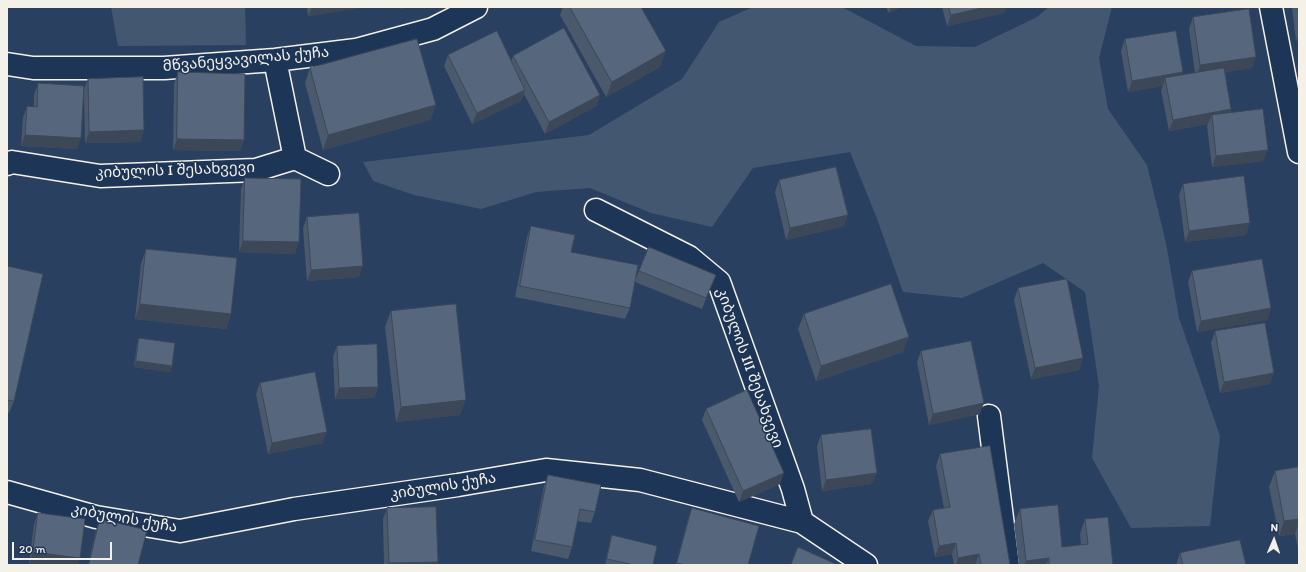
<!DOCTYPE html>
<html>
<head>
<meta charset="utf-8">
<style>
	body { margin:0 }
	#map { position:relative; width:1306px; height:572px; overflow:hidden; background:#2a4060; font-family:Itim,sans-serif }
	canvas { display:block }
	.frame { position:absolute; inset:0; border:8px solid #f4f1e8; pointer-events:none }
	.north { position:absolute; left:1254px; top:520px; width:40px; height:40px; -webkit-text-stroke:3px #1d3557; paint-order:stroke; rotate:2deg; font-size:11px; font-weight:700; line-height:16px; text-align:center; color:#f4f1e8 }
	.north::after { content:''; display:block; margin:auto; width:14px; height:18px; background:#f4f1e8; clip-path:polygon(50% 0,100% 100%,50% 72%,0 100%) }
	.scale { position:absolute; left:12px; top:542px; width:100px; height:18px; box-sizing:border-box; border:2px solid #f4f1e8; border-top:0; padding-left:5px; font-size:12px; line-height:14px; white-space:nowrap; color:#f4f1e8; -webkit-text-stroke:3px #1d3557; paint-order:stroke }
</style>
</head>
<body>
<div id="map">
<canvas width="1306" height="572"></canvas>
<div class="frame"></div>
<div class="north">N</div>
<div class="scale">20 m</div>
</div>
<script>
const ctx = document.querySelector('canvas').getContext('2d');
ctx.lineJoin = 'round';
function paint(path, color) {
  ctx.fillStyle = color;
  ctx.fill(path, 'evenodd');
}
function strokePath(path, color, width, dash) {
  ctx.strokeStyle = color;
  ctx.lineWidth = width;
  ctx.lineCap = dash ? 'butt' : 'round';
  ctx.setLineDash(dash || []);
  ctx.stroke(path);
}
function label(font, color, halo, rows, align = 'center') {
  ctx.font = font + ' Itim,"Noto Sans Georgian",sans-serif';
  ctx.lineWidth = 3;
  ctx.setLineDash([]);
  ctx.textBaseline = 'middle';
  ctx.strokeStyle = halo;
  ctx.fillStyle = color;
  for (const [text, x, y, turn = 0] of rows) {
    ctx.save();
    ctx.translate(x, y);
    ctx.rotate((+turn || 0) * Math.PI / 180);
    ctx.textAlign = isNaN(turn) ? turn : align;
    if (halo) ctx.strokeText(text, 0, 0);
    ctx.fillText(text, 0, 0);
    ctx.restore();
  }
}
const green = new Path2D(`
	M111,7H245L246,45L118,46Z
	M753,7H842L916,46L975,47L1037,17L1049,7H1112L1099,58L1108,109L1147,165L1166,243L1179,318L1220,436L1210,526L1131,528L1092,458L1099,386L1085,292L1043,263L962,298L903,292L876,216L850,152L753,168L712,227L651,213L590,188L536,192L481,209L414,195L373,181L363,162L589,135L682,79L719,22Z`);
const minor = new Path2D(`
	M1271,7L1299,152
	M275,60L295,158L328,174
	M7,64L33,68H164L275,60L356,50L433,29L476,7
	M7,164L12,162L100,176L256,170L295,158
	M596,210L689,257L719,282L793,489L802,522
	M989,416L1008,565
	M7,492L96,517L180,531L294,509L458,485L546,470L640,480L802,522L866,565`);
const wall = new Path2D(`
	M307,7H366L308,16Z
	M563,7H641L660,67L606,97L560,15Z
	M886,7H901L889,13Z
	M942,7H1006L1004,13L947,26Z
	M1292,7H1299V41H1296Z
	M1193,17L1252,68L1225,72L1231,109L1230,113L1263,161L1212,167L1207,126L1208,124L1169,131L1161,90L1163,86L1128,92L1121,51L1125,39L1182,76L1195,73L1189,29Z
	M448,55L511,61L513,56L600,95L596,106L545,134L524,94L521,101L472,124L444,66Z
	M310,68L436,105L430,120L323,150L305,83Z
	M178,72L244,140L240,151L173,150L174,84Z
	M88,79L144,130L140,142L85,143L84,93L77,149L21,146L23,118L27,106L34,107V95L38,83L84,89Z
	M245,178L295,254L239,252L241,189Z
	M779,180L844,226L786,240L775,192Z
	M1183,184L1246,235L1185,242L1179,195Z
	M307,217L359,277L307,281L303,228Z
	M531,226L571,252L635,280L639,271L711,286L702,309L635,282L630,308L625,319L515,297L527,237Z
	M146,249L231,314L226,329L135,319L141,264Z
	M7,266L14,401L9,413L7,412Z
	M1192,271L1271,308L1267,320L1197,332L1188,282Z
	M1018,288L1083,358L1079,370L1031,379L1014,300Z
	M391,311L460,415L396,422L385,327Z
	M804,314L903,352L816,381L798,329Z
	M1215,331L1270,384L1220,393L1211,343Z
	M139,338L172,366L170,372L134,367L137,344Z
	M337,346L378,387L374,398L335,399L333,357Z
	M921,351L980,414L929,425L917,362Z
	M260,383L323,443L268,454L256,394Z
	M706,409L780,484L739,502L702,420Z
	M821,435L872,484L822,491L817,446Z
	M940,454L1010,565H954L952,554L935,557L928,521L933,510L944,508L936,466Z
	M1299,467V553L1295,534L1279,536L1269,487L1275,471Z
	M548,475L595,512L591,523L577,521L572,547L568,559L531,551L544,486Z
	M387,508L437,565H384L383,519Z
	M692,508L748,565H676L688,519Z
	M1020,509L1062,547L1081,545L1080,534L1085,519L1113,565H1019L1014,524Z
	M38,513L78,565L29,564L34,524Z
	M100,519L138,565H88L96,530Z
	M612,535L653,565H605L610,541Z
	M1180,553L1246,565H1176Z`);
const shadedWall = new Path2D(`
	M312,7H366L308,16Z
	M400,7H407L399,10Z
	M891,7H901L889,13Z
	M986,7H1006L1004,13L947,26L951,15Z
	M1299,34V41H1296Z
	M666,51L660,67L606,97L612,82Z
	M1256,57L1252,68L1196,77L1200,65Z
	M1183,72L1179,83L1165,78L1163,86L1128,92L1132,81Z
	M525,90L521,101L472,124L477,113Z
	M600,95L596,106L545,134L549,122Z
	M436,105L430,120L323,150L328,135Z
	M1231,109L1227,120L1212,115L1208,124L1169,131L1173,120Z
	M144,130L140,142L85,143L89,132Z
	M25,135L81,138L77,149L21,146Z
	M177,139L244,140L240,151L173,150Z
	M1268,150L1263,161L1212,167L1216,156Z
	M848,215L844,226L786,240L790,228Z
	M1250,223L1246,235L1185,242L1189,231Z
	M243,241L299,242L295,254L239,252Z
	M363,266L359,277L307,281L311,270Z
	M140,304L231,314L226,329L135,319Z
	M1271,308L1267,320L1197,332L1201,321Z
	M909,337L903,352L816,381L821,366Z
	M1083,358L1079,370L1031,379L1035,368Z
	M136,361L172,366L170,372L134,367Z
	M1274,373L1270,384L1220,393L1224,382Z
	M378,387L374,398L335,399L339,388Z
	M466,400L460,415L396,422L401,407Z
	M984,403L980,414L929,425L933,414Z
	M327,432L323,443L268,454L272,443Z
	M784,473L780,484L739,502L743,491Z
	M877,473L872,484L822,491L826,480Z
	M1299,519V523L1295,534L1279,536L1284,521Z
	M956,543L952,554L935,557L939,546Z
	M33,552L80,558L78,565H40L29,564Z
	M979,554L975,565H956L958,558Z
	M1049,558L1046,565H1024L1026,561Z
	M438,562L437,565H388L389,563Z`);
const building = new Path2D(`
	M570,7H641L666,51L612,82Z
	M949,7H986L951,15Z
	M1298,7H1299V17Z
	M1249,9L1256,57L1200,65L1193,17Z
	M564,28L600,95L549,122L513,56Z
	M497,31L525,90L477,113L448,55Z
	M1176,31L1183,72L1132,81L1125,39Z
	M417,39L436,105L328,135L310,68Z
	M1224,68L1231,109L1173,120L1165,78Z
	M178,72L245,74L244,140L177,139Z
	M143,77L144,130L89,132L88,79Z
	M38,83L84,86L81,138L25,135L27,106L37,107Z
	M1263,109L1268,150L1216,156L1212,115Z
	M836,167L848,215L790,228L779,180Z
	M1244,176L1250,223L1189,231L1183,184Z
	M245,178L301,179L299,242L243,241Z
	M359,213L363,266L311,270L307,217Z
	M531,226L575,235L571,252L638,265L630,308L520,286Z
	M649,247L716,275L706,298L639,271Z
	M146,249L237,258L231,314L140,304Z
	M1262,259L1271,308L1201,321L1192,271Z
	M7,266L43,274L14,401L7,400Z
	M1067,279L1083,358L1035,368L1018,288Z
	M891,284L909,337L821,366L804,314Z
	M456,304L466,400L401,407L391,311Z
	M1265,323L1274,373L1224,382L1215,331Z
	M139,338L175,343L172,366L136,361Z
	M971,341L984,403L933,414L921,351Z
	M377,344L378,387L339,388L337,346Z
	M315,372L327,432L272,443L260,383Z
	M747,390L784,473L743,491L706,409Z
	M871,429L877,473L826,480L821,435Z
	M990,446L1010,565H981L979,554L958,558L956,543L939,546L933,510L950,507L940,454Z
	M1299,467V519L1284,521L1275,471Z
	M548,475L601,485L595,512L580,509L572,547L535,540Z
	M1058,505L1062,547L1088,544L1085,519L1108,517L1113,565H1049V558L1026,561L1020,509Z
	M436,507L438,562L389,563L387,508Z
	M692,508L759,526L748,565H686L677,563Z
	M38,513L85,519L80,558L33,552Z
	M100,519L147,530L138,565H89Z
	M612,535L657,546L653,565H634L607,559Z
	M1240,540L1246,565H1183L1180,553Z
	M798,547L838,565H791Z`);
const streetNames = [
	["მწვანეყვავილას ქუჩა",246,60,-5],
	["კიბულის I შესახვევი",175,171,-2],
	["კიბულის III შესახვევი",749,368,70],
	["კიბულის ქუჩა",443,487,-9],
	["კიბულის ქუჩა",124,519,10]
];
paint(green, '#445771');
strokePath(minor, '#f4f1e8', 25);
strokePath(minor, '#1d3557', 22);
paint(wall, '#4a596c');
paint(shadedWall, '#3c4858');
paint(building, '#56677d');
strokePath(building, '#3c4858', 1);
label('15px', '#f4f1e8', '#1d3557', streetNames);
</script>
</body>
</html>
